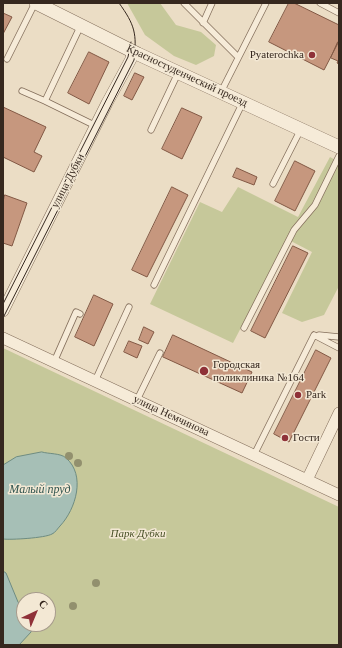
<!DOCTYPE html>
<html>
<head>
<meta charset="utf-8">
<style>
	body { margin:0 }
	#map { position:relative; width:342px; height:648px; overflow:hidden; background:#ebddc5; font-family:Georgia,serif }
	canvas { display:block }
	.frame { position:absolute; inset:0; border:4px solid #36281f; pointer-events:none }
	.north { position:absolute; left:16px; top:592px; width:40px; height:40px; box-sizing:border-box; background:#f3e8d4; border:1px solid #a79b8c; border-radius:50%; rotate:44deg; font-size:11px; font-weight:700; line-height:16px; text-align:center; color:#36281f }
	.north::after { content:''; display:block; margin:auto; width:14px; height:18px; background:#8f3138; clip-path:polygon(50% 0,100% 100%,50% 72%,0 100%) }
</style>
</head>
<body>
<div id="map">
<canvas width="342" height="648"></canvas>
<div class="frame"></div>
<div class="north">С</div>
</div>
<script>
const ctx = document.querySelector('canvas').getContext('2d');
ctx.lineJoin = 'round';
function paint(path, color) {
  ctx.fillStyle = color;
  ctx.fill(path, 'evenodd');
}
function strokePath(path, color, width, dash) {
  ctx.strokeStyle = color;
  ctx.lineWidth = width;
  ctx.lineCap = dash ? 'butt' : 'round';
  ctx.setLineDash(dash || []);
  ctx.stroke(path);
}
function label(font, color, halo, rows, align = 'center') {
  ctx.font = font + ' Georgia,serif';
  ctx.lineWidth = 3;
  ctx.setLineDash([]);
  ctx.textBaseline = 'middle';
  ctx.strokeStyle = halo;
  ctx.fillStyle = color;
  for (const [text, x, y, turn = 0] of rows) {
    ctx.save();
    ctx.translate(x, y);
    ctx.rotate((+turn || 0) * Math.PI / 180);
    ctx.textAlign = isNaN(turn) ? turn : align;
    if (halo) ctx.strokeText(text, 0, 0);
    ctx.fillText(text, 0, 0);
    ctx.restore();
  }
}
const green = new Path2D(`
	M127,3H160L176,25L201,32L216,45L214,56L196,65L174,56L145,35Z
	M330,157L339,162V286L324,315L302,322L282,313L312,252L287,239L233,343L150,304L200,202L222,212L238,187L298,217Z
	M3,348L339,507V645H3ZM24,600H48V624H24Z`);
const water = new Path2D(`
	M42,452C48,454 61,453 66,458C86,475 76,509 60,526C58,528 55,533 52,534C45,538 11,540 3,539V465L16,457Z
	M3,571L6,573L18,602L24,609V624L34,625L31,632L19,645H3Z`);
const building = new Path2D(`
	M289,3H294L339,25V41L324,70L269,42Z
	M3,13L12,17L3,34Z
	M338,42H339V64L337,63L338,61L331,58Z
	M89,52L109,62L89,104L68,93Z
	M135,73L144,77L132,100L124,96Z
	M3,107L46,127L34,152L42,156L34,172L3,157Z
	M182,108L202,117L182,159L162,149Z
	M295,161L315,171L295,211L275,201Z
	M237,168L257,177L254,185L233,177Z
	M172,187L188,195L147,277L132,270Z
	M5,195L27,203L12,246L3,243V202Z
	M293,246L308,253L265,338L251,331Z
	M94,295L113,304L94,346L75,337Z
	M144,327L154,332L148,344L139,340Z
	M173,335L252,372L242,393L163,357Z
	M129,341L142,346L137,358L124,352Z
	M316,350L331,358L289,442L274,434Z`);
const service = new Path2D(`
	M184,3L238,57
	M320,3L339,13
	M203,23L212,3
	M7,59L35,3
	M22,91L45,101L81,25
	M221,92L266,3
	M45,101L96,126
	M151,130L178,73
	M273,184L301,129
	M154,285L243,102
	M244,328L294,230L315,205L339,156
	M314,335L339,348
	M319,335L339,337
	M54,362L76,312L80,314
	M95,381L129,307
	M137,400L160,353
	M254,455L314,335`);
const minor = new Path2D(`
	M3,311L107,103L131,59L132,51
	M3,338L339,495
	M307,480L339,413`);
const tertiary = new Path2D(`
	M36,3L138,54L339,147`);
const tram = new Path2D(`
	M3,304L128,57L131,42
	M3,318L134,60C137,34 135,25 119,3`);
const trees = [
	[69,456],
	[78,463],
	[96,583],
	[73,606]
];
const markers = [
	[312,55,4,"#8f3138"],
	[204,371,5,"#8f3138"],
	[298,395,4,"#8f3138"],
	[285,438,4,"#8f3138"]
];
const poiNames = [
	["Pyaterochka",304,55,"right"],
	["Городская",213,365],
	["поликлиника №164",213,378],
	["Park",306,395],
	["Гости",293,438]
];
const streetNames = [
	["Красностуденческий проезд",187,76,25],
	["улица Дубки",68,181,-63],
	["улица Немчинова",171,416,25]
];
const parkNames = [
	["Парк Дубки",138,534]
];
const waterNames = [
	["Малый пруд",40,490]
];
paint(green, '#c6c89a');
paint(water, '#a6bfb6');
strokePath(water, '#6e8c82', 1);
paint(building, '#c6977e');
strokePath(building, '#825844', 1);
strokePath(service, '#846f5c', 7);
strokePath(minor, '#846f5c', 12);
strokePath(tertiary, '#846f5c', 14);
strokePath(service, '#f6ebd8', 5.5);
strokePath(minor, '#f6ebd8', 11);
strokePath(tertiary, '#f6ebd8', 13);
strokePath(tram, '#36281f', 1);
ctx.fillStyle = '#92906e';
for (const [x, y] of trees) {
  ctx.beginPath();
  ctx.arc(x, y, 4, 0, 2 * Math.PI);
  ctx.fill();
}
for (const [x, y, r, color] of markers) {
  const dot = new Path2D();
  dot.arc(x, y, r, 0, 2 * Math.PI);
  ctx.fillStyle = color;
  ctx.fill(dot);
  strokePath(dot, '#f3e8d4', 1.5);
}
label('11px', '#36281f', '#f3e8d4', poiNames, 'left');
label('11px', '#36281f', '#f3e8d4', streetNames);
label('italic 11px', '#495127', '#f3e8d4', parkNames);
label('italic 12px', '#30544f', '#f3e8d4', waterNames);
</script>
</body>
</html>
